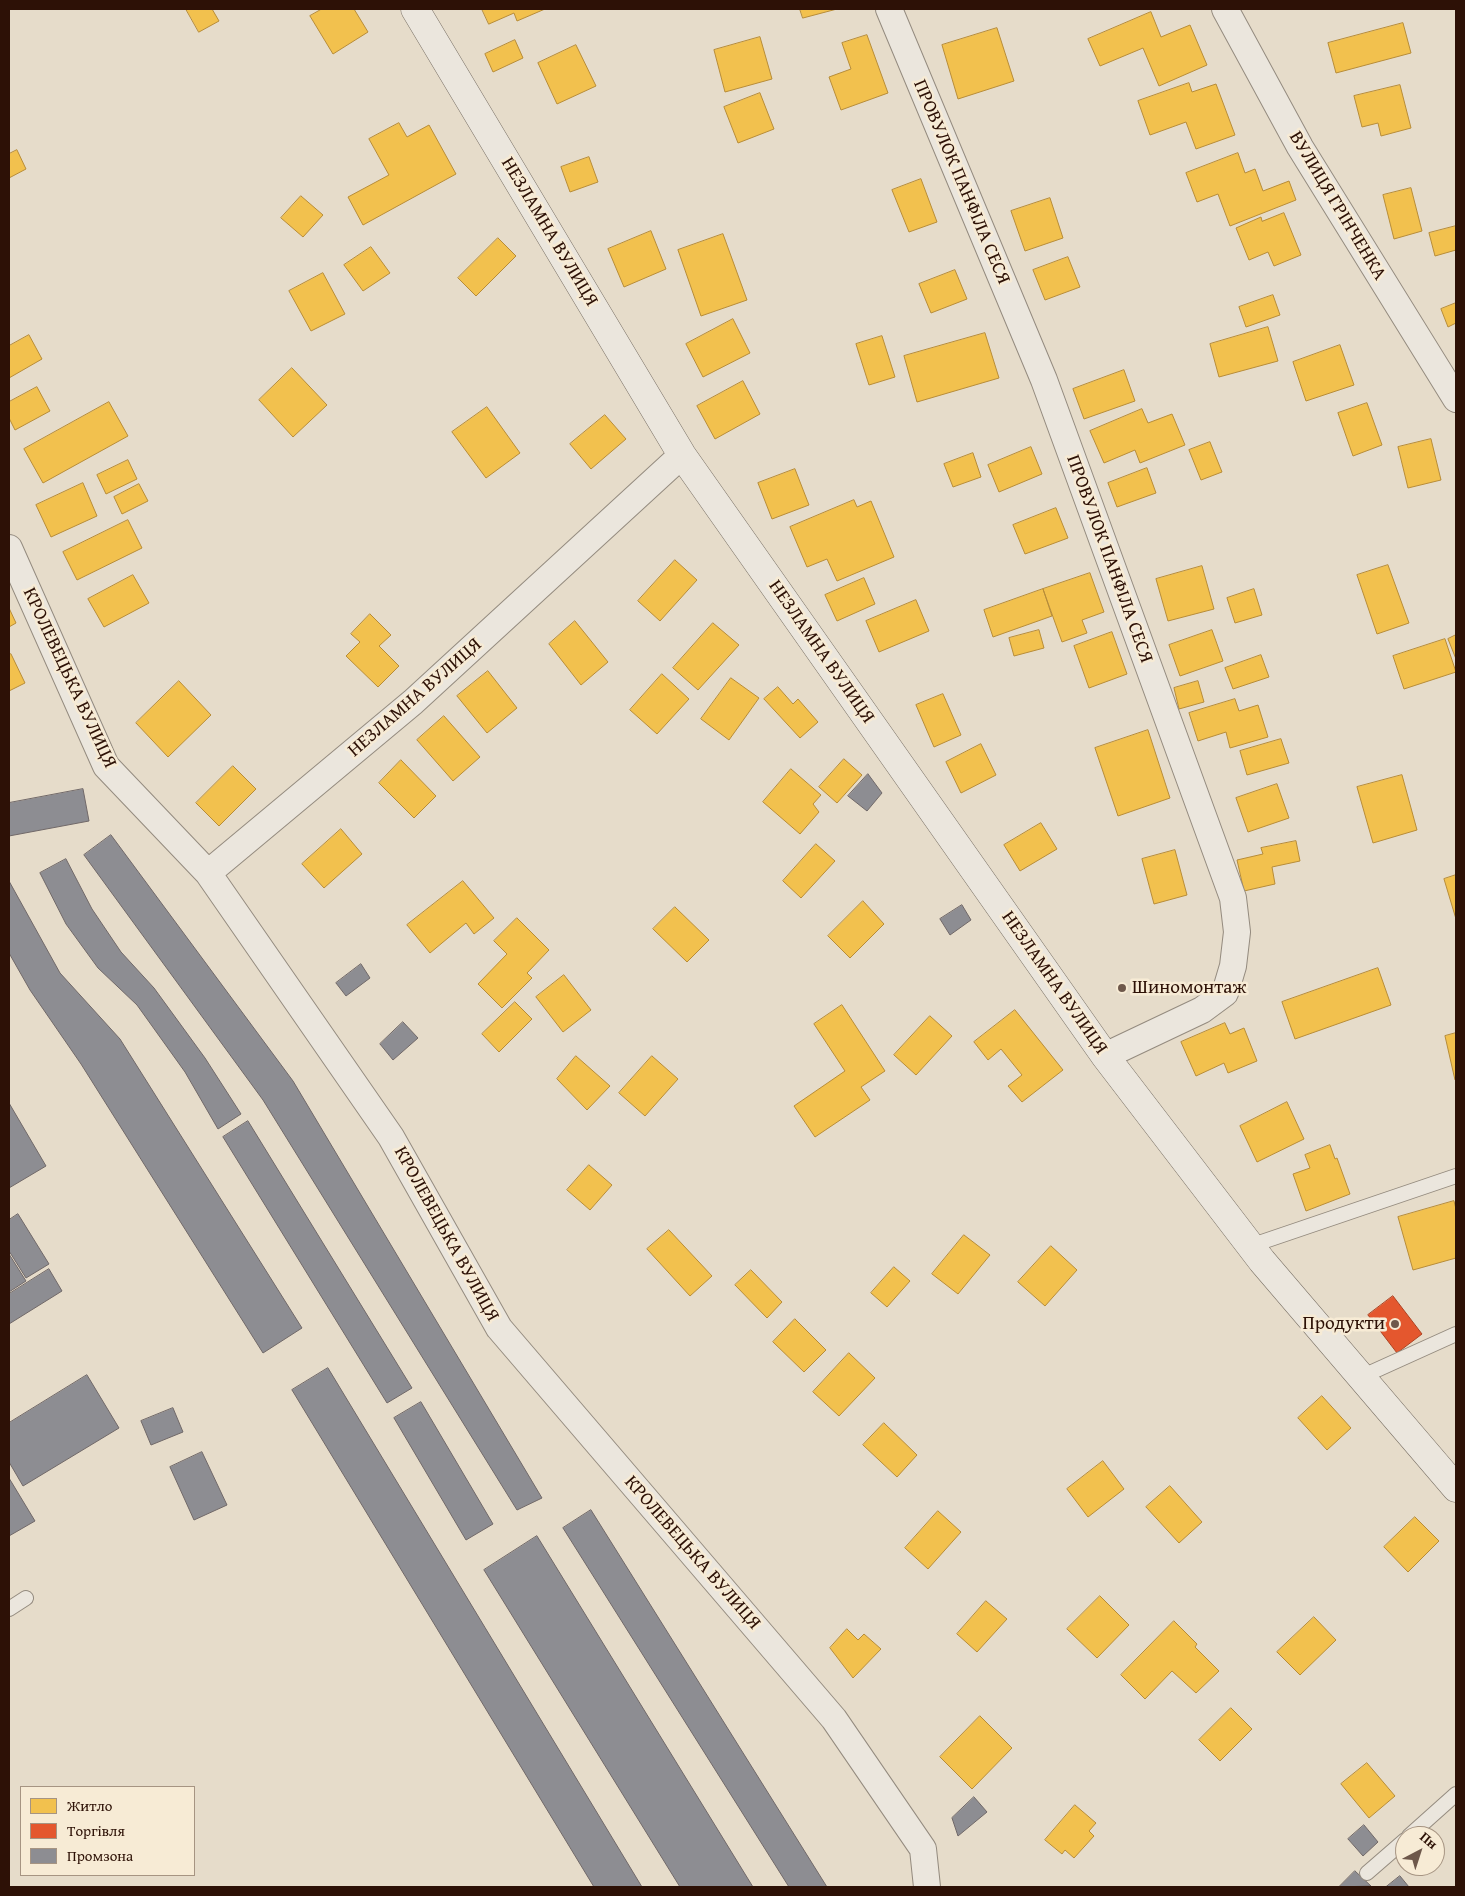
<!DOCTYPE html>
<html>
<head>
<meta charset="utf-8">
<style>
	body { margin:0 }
	#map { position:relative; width:1465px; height:1896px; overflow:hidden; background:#e6dcca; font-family:"Gentium Book Plus",serif }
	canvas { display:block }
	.frame { position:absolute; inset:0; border:10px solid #2d1106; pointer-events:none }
	.legend { position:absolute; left:20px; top:1786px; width:175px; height:90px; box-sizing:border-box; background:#f7ebd5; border:1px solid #a69482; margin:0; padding:6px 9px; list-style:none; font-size:15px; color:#2d1106 }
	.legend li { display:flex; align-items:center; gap:10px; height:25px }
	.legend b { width:25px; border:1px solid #a69482 }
	.north { position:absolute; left:1395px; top:1826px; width:50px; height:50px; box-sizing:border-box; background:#f7ebd5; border:1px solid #a69482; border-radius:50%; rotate:40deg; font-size:14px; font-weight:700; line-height:20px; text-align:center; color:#2d1106 }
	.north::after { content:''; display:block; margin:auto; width:18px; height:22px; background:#6e584b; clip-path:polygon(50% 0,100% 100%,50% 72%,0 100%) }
</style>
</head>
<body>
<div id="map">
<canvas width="1465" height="1896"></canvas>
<div class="frame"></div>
<ul class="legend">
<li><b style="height:14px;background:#f2c14e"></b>Житло</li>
<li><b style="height:14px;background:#e4572e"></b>Торгівля</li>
<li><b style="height:14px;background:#8d8d92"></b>Промзона</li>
</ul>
<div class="north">Пн</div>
</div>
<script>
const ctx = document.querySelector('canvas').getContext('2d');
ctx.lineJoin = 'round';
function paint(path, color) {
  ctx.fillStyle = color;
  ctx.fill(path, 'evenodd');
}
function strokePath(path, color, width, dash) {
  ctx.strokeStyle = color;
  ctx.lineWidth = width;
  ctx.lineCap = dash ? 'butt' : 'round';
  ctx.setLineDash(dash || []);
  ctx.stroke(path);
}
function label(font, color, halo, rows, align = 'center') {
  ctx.font = font + ' "Gentium Book Plus",serif';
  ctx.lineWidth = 5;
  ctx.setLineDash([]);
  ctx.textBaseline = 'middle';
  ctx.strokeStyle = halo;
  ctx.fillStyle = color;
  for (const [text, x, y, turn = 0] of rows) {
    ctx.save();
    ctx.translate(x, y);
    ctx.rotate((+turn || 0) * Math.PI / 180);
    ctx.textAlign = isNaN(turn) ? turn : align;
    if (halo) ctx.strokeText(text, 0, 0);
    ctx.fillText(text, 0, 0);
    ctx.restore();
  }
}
const homes = new Path2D(`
	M186,9H212L219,21L199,32Z
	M322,9H354L368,32L333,54L310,16Z
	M482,9H545L517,21L514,13L489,24Z
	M800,9H837L803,18Z
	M1151,12L1161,37L1190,25L1207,65L1159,86L1143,48L1100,66L1088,39Z
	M1403,23L1411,53L1336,73L1328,43Z
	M997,28L1014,81L958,99L942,45Z
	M867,35L888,93L841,110L829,77L851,69L842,43Z
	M760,37L772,79L725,92L714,50Z
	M515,40L523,58L493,72L485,54Z
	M576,45L596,86L557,104L538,63Z
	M1189,83L1192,92L1216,84L1235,135L1196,149L1186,122L1150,135L1138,101Z
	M1400,85L1411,128L1381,136L1378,123L1362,127L1354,96Z
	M760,93L774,129L738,143L724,107Z
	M399,123L407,137L429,125L456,174L363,225L348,197L389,175L369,139Z
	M17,150L26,169L9,178V154Z
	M1238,153L1245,173L1255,169L1263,191L1289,181L1296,200L1230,226L1218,194L1197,202L1186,173Z
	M589,157L598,182L570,192L561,167Z
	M921,179L937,222L909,232L892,190Z
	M1411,188L1422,231L1394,239L1383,195Z
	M301,196L323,215L303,237L281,218Z
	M1050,198L1063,238L1025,251L1011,211Z
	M1284,213L1301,255L1274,266L1268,252L1249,260L1236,228L1261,217L1262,221Z
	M1456,226V250L1435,256L1429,233Z
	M651,231L666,269L624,287L608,249Z
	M723,234L747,300L701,316L678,250Z
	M498,238L516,256L476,296L458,278Z
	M371,247L390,273L363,291L344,265Z
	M1068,257L1080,287L1045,300L1033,270Z
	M955,270L967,299L931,313L919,284Z
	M323,273L345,314L311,331L289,291Z
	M1273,295L1280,315L1246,327L1239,307Z
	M1456,303V323L1448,327L1441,309Z
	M733,319L750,353L703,377L686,344Z
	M1268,327L1278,361L1219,377L1210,344Z
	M985,333L999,378L917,402L904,356Z
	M29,335L42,359L9,378V346Z
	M882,336L895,377L869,385L856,344Z
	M1340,345L1354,385L1306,401L1293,362Z
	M292,368L327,405L293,437L259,400Z
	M1124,370L1135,401L1084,419L1073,389Z
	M743,381L760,414L715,439L697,406Z
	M37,387L50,411L15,430L9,418V402Z
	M109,402L128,436L43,483L24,449Z
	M1367,403L1382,445L1353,456L1338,413Z
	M487,407L520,453L486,478L452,432Z
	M1142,409L1148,423L1172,414L1185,445L1140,463L1135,450L1104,463L1090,431Z
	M605,415L626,439L591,469L570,444Z
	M1431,439L1441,480L1408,488L1398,447Z
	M1210,442L1222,472L1201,480L1189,450Z
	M1031,447L1042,474L999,492L988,465Z
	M973,453L981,477L953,487L944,464Z
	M128,460L137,479L106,494L97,475Z
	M1147,468L1156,493L1117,507L1108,483Z
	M795,469L809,505L772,519L758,483Z
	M83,483L97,516L51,537L36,505Z
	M139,484L148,501L122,514L114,497Z
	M854,500L857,507L871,501L894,557L837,581L827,559L807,567L790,527Z
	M1056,508L1068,538L1025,554L1013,525Z
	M128,520L142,548L77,580L63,552Z
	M675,560L697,580L660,621L638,601Z
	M1388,565L1409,623L1377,634L1357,575Z
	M1202,566L1214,609L1168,621L1156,579Z
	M1090,573L1104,612L1082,620L1087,633L1062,642L1043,589Z
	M133,575L149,603L104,627L88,599Z
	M864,578L875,604L837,621L825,595Z
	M1043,589L1052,616L993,637L984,610Z
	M1254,589L1262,615L1235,623L1227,598Z
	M916,600L929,631L879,652L866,621Z
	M9,608L16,623L9,627Z
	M370,614L391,635L379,646L399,666L378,687L346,656L360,642L351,634Z
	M575,621L608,662L581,685L549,644Z
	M713,623L739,645L698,690L673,668Z
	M1039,630L1044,648L1014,656L1009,638Z
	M1212,630L1223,661L1180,676L1169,645Z
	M1112,632L1127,674L1089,688L1074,646Z
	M1456,635V659L1448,639Z
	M1445,639L1456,672L1404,689L1393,656Z
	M11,654L25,683L9,691V655Z
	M1261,655L1269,677L1233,689L1225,668Z
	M488,671L517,708L487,733L457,696Z
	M662,674L689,699L657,734L630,710Z
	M731,678L759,698L729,740L701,719Z
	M179,681L211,715L168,757L136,723Z
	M1198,681L1204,702L1179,709L1174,688Z
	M778,687L793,704L798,699L818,722L800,738L764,699Z
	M943,694L961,735L934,747L916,705Z
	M1235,699L1239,711L1258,705L1268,737L1230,748L1226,732L1198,741L1189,713Z
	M444,716L480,757L453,781L417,740Z
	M1148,730L1170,798L1118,816L1095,748Z
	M1281,739L1289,763L1247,775L1240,751Z
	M981,744L996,775L961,793L946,762Z
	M844,759L862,775L837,803L819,787Z
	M401,760L436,796L414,818L379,783Z
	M233,766L256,789L219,826L196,803Z
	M791,769L821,795L813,804L819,812L800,834L763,802Z
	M1402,775L1417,830L1373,843L1357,787Z
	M1277,784L1289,818L1248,832L1236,798Z
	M1041,823L1057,849L1020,871L1004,845Z
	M341,829L362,854L324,888L302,864Z
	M1296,841L1300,861L1272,867L1275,884L1244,891L1237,860L1263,854L1261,848Z
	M816,844L835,861L801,898L783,881Z
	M1175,850L1187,895L1154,904L1142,859Z
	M1456,875V919L1444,879Z
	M463,881L494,918L474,934L466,923L430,953L407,925Z
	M863,901L884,924L850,958L828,936Z
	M675,907L709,940L687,962L653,929Z
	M517,918L549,950L527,973L532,978L502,1008L478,984L507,954L494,941Z
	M1378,968L1391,1005L1295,1039L1282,1002Z
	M564,975L591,1010L563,1032L536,997Z
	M515,1002L532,1019L499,1052L482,1034Z
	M842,1005L885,1071L861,1087L870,1100L815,1137L794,1106L845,1071L814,1024Z
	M1015,1010L1063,1070L1022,1102L1008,1086L1022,1075L1001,1049L988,1060L974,1042Z
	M930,1016L952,1036L916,1075L894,1055Z
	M1225,1023L1230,1034L1244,1028L1257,1061L1228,1073L1224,1063L1196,1076L1181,1042Z
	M1456,1033V1080H1455L1445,1036Z
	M576,1056L610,1086L587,1110L557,1079Z
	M652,1056L678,1079L645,1116L619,1093Z
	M1287,1102L1304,1139L1257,1162L1240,1126Z
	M1330,1145L1335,1159L1337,1158L1350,1194L1306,1211L1293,1174L1310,1168L1305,1155Z
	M589,1165L612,1185L590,1210L567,1190Z
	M1454,1201L1456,1209V1258L1413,1270L1398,1217Z
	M669,1230L712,1276L690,1296L647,1249Z
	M964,1235L990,1255L958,1294L932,1274Z
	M1051,1246L1077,1270L1045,1306L1018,1282Z
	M894,1267L910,1281L887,1307L871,1293Z
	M751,1270L782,1302L767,1318L735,1285Z
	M795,1319L826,1350L804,1372L773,1342Z
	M849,1353L875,1378L839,1416L813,1392Z
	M1322,1396L1351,1428L1327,1450L1298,1418Z
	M884,1423L917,1455L897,1477L863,1445Z
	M1103,1461L1124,1489L1088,1517L1067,1489Z
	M1170,1486L1202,1522L1179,1543L1146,1507Z
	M938,1511L961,1532L928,1569L905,1548Z
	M1415,1517L1439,1541L1408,1572L1384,1547Z
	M1100,1596L1129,1625L1097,1658L1067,1629Z
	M986,1601L1007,1619L977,1652L957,1634Z
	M1314,1617L1336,1640L1300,1675L1277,1652Z
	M1174,1621L1197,1644L1195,1647L1219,1671L1196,1693L1172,1671L1145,1699L1121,1675Z
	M847,1629L858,1640L864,1634L881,1649L853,1678L830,1648Z
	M1231,1708L1252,1729L1220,1761L1199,1740Z
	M980,1716L1012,1748L972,1789L940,1757Z
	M1367,1763L1395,1796L1369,1818L1341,1784Z
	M1075,1805L1096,1823L1089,1831L1094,1836L1074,1858L1065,1850L1062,1854L1045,1840Z`);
const shops = new Path2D(`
	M1393,1296L1422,1334L1397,1353L1368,1315Z`);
const industry = new Path2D(`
	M868,774L882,793L867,811L848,796Z
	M83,789L89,821L9,836V803Z
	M111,835L293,1081L542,1498L517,1510L263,1100L84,855Z
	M66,859L92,909L121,952L154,988L205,1058L241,1114L218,1129L185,1072L137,1005L98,968L66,924L40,873Z
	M9,881L60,973L120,1039L302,1328L263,1353L81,1064L30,990L9,953Z
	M962,905L971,920L950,935L940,919Z
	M361,964L370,978L346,996L336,983Z
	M403,1022L418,1038L393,1060L380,1044Z
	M9,1103L46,1166L9,1188Z
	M248,1121L412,1388L387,1403L223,1137Z
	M18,1214L49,1264L26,1278L9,1251V1220Z
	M9,1254L26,1281L9,1292Z
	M49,1269L62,1291L9,1324V1294Z
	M328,1368L642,1887H594L292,1390Z
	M87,1375L119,1428L23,1486L9,1462V1423Z
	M421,1402L493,1524L466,1540L394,1418Z
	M173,1408L183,1432L151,1445L141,1421Z
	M202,1452L227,1505L194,1520L170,1467Z
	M9,1478L35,1521L9,1536Z
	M591,1510L827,1887H789L563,1528Z
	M537,1536L753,1887H680L484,1570Z
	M974,1797L987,1812L958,1836L952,1818Z
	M1364,1825L1378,1842L1363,1856L1348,1839Z
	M1355,1871L1371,1886L1339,1887Z
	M1400,1876L1409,1887H1386Z`);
const lane = new Path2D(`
	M1250,1246L1456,1176
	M1361,1377L1456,1334
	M9,1609L26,1598
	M1409,1836L1456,1794
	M1367,1873L1405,1840`);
const street = new Path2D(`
	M889,9L1044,380L1233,898L1237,932L1233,966L1225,993L1202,1010L1105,1056
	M1225,9L1300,147L1456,399
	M9,548L106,766L208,873L391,1137L499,1328L834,1719L923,1849L927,1887
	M208,873L413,702L682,455`);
const secondary = new Path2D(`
	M415,9L682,455L1105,1056L1262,1261L1456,1488`);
const markers = [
	[1122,988,5,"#6e584b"],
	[1395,1324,5,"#6e584b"]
];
const streetNames = [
	["ПРОВУЛОК ПАНФІЛА СЕСЯ",961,182,67],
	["ВУЛИЦЯ ГРІНЧЕНКА",1337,206,59],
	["НЕЗЛАМНА ВУЛИЦЯ",549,232,59],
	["ПРОВУЛОК ПАНФІЛА СЕСЯ",1109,559,70],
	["НЕЗЛАМНА ВУЛИЦЯ",821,652,55],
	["КРОЛЕВЕЦЬКА ВУЛИЦЯ",69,678,65],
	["НЕЗЛАМНА ВУЛИЦЯ",415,698,-41],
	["НЕЗЛАМНА ВУЛИЦЯ",1054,983,55],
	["КРОЛЕВЕЦЬКА ВУЛИЦЯ",446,1234,61],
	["КРОЛЕВЕЦЬКА ВУЛИЦЯ",692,1553,49]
];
const poiNames = [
	["Шиномонтаж",1132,988],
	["Продукти",1385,1324,"right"]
];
paint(homes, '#f2c14e');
strokePath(homes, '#b78c38', 1);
paint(shops, '#e4572e');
strokePath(shops, '#ad4222', 1);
paint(industry, '#8d8d92');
strokePath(industry, '#706868', 1);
strokePath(lane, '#948b7f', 16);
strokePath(street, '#948b7f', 28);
strokePath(secondary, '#797065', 29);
strokePath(lane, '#ebe6dd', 14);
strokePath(street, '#ebe6dd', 26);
strokePath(secondary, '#ebe6dd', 28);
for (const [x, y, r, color] of markers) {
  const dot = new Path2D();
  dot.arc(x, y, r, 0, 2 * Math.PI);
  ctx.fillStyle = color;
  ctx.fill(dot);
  strokePath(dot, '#f7ebd5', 2);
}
label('19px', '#2d1106', '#f7ebd5', streetNames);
label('19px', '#2d1106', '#f7ebd5', poiNames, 'left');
</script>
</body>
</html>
